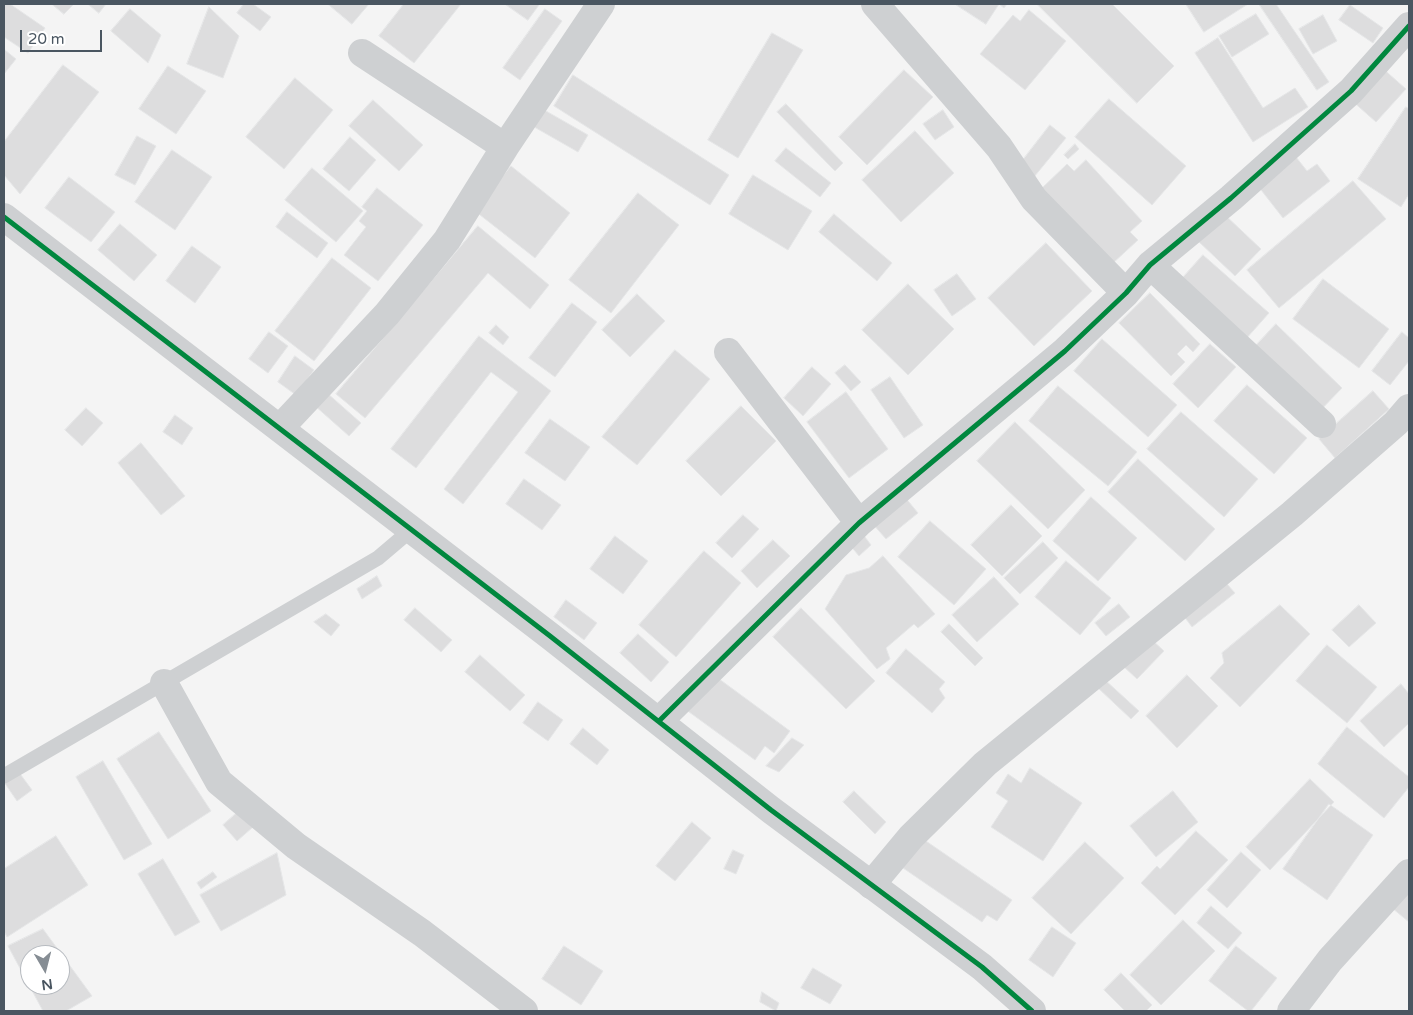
<!DOCTYPE html>
<html>
<head>
<meta charset="utf-8">
<style>
	body { margin:0 }
	#map { position:relative; width:1413px; height:1015px; overflow:hidden; background:#f4f4f4; font-family:"Varela Round",sans-serif }
	canvas { display:block }
	.frame { position:absolute; inset:0; border:5px solid #4a5661; pointer-events:none }
	.north { position:absolute; left:20px; top:945px; width:50px; height:50px; box-sizing:border-box; background:#fff; border:1px solid #b7bbc0; border-radius:50%; rotate:172deg; font-size:14px; font-weight:700; line-height:20px; text-align:center; color:#4a5661 }
	.north::after { content:''; display:block; margin:auto; width:18px; height:22px; background:#868d94; clip-path:polygon(50% 0,100% 100%,50% 72%,0 100%) }
	.scale { position:absolute; left:20px; top:30px; width:82px; height:22px; box-sizing:border-box; border:2px solid #4a5661; border-top:0; padding-left:6px; font-size:15px; line-height:18px; white-space:nowrap; color:#4a5661; -webkit-text-stroke:4px #fff; paint-order:stroke }
</style>
</head>
<body>
<div id="map">
<canvas width="1413" height="1015"></canvas>
<div class="frame"></div>
<div class="north">N</div>
<div class="scale">20 m</div>
</div>
<script>
const ctx = document.querySelector('canvas').getContext('2d');
ctx.lineJoin = 'round';
function paint(path, color) {
  ctx.fillStyle = color;
  ctx.fill(path, 'evenodd');
}
function strokePath(path, color, width, dash) {
  ctx.strokeStyle = color;
  ctx.lineWidth = width;
  ctx.lineCap = dash ? 'butt' : 'round';
  ctx.setLineDash(dash || []);
  ctx.stroke(path);
}
const building = new Path2D(`
	M4,4H10L45,28L28,53L4,37Z
	M52,4H74L64,14Z
	M88,4H106L99,13Z
	M244,4H253L271,17L260,31L237,13Z
	M328,4H369L352,24Z
	M404,4H461L414,63L379,36Z
	M505,4H537L539,5L528,20Z
	M955,4H1007L1004,8L999,4L986,24Z
	M1037,4H1112L1174,66L1137,103Z
	M1186,4H1248L1204,32Z
	M1259,4H1276L1329,82L1317,90Z
	M1350,5L1383,28L1373,43L1339,20Z
	M209,7L239,36L223,78L187,64Z
	M130,9L161,35L148,63L111,31Z
	M545,9L562,21L520,80L503,68Z
	M1029,10L1066,41L1025,90L980,54L1013,15L1020,21Z
	M1256,14L1269,34L1232,57L1219,36Z
	M1323,15L1337,41L1313,54L1299,29Z
	M772,33L803,50L738,158L708,140Z
	M1218,38L1263,108L1295,88L1308,107L1253,142L1195,53Z
	M5,50L16,59L4,74V51Z
	M63,65L99,92L20,194L4,175V142Z
	M168,66L206,91L176,134L139,109Z
	M1380,66L1406,89L1376,122L1350,99Z
	M904,70L933,97L867,165L839,137Z
	M573,75L729,175L710,205L554,106Z
	M295,78L333,110L284,169L246,137Z
	M1109,99L1186,166L1152,205L1075,137Z
	M373,100L423,145L399,171L349,126Z
	M786,104L843,163L835,171L777,112Z
	M539,107L588,135L578,152L529,124Z
	M1406,107L1409,109V194L1401,207L1358,179Z
	M943,110L954,127L935,140L923,124Z
	M1050,125L1066,138L1034,177L1019,165Z
	M915,131L954,173L901,222L862,180Z
	M137,136L156,146L135,185L115,175Z
	M350,137L376,160L349,191L323,169Z
	M1075,144L1079,149L1068,159L1064,155Z
	M786,148L831,183L820,197L775,161Z
	M172,150L212,177L175,230L135,202Z
	M1296,157L1307,171L1317,164L1330,181L1283,218L1258,186Z
	M1086,160L1142,221L1130,232L1138,240L1112,264L1041,189L1067,164L1074,171Z
	M511,166L570,213L535,258L475,211Z
	M312,168L363,211L336,242L285,200Z
	M753,175L812,211L788,250L729,214Z
	M69,177L115,212L91,242L45,208Z
	M1353,181L1386,219L1279,308L1247,270Z
	M377,188L423,225L378,281L344,255L366,227L359,221L367,211L362,207Z
	M638,193L679,225L611,313L569,280Z
	M287,212L328,243L317,258L276,227Z
	M834,214L892,263L877,281L819,232Z
	M1224,214L1261,249L1235,276L1198,241Z
	M120,224L157,255L134,281L98,250Z
	M478,226L549,285L530,309L488,273L365,418L336,394Z
	M1046,243L1092,291L1034,346L988,298Z
	M192,246L221,267L195,303L166,281Z
	M1203,255L1269,313L1245,340L1179,282Z
	M332,258L371,288L314,361L275,331Z
	M957,274L976,299L952,316L934,290Z
	M1323,279L1389,329L1359,368L1293,319Z
	M908,284L954,329L908,375L862,330Z
	M1150,293L1200,344L1193,352L1186,345L1177,354L1185,362L1171,376L1119,323Z
	M637,294L665,321L630,357L602,330Z
	M572,303L597,322L555,377L529,358Z
	M1276,324L1342,388L1315,416L1249,353Z
	M496,325L509,337L503,345L489,333Z
	M269,332L288,346L268,373L249,359Z
	M1402,332L1409,338V361L1390,385L1372,371Z
	M479,336L551,391L463,504L444,489L518,392L491,372L416,468L391,449Z
	M1102,339L1177,405L1148,437L1074,371Z
	M1210,344L1236,367L1198,408L1173,384Z
	M675,350L710,379L637,465L602,437Z
	M295,356L314,370L296,395L278,382Z
	M845,365L861,382L851,391L835,373Z
	M812,367L831,384L803,416L784,398Z
	M890,377L923,425L904,438L871,390Z
	M1247,385L1307,438L1274,474L1214,421Z
	M1058,386L1137,452L1108,486L1029,421Z
	M1373,391L1389,409L1335,458L1319,439Z
	M326,392L361,423L349,436L314,405Z
	M846,392L888,449L849,478L807,422Z
	M741,406L776,441L721,496L686,461Z
	M86,408L103,423L82,446L65,430Z
	M1181,412L1258,479L1224,517L1147,449Z
	M175,415L193,428L182,445L163,432Z
	M550,419L590,447L565,481L525,453Z
	M1015,422L1085,490L1048,529L977,461Z
	M141,443L185,496L161,515L118,463Z
	M1138,459L1215,529L1185,561L1108,492Z
	M524,479L561,505L542,530L506,504Z
	M904,496L918,513L886,539L872,523Z
	M1091,497L1137,538L1098,581L1053,541Z
	M1011,505L1042,536L1002,576L971,545Z
	M743,515L759,529L732,558L716,543Z
	M930,521L986,569L954,605L898,557Z
	M862,533L871,545L859,556L849,544Z
	M615,536L648,561L623,594L590,569Z
	M773,540L790,556L757,588L741,571Z
	M1043,542L1058,558L1020,594L1004,578Z
	M704,551L741,583L676,657L639,625Z
	M883,556L935,614L918,628L914,624L886,648L890,659L877,669L825,609L846,575L869,568Z
	M1066,561L1111,598L1080,635L1035,597Z
	M1219,575L1235,593L1192,627L1177,607Z
	M377,576L382,586L362,599L357,589Z
	M994,577L1019,604L977,642L952,615Z
	M566,600L597,623L584,640L554,617Z
	M1119,604L1130,617L1106,636L1095,623Z
	M1280,605L1310,634L1240,707L1210,678L1224,663L1222,653Z
	M1359,605L1376,623L1349,647L1332,630Z
	M415,608L452,640L441,652L404,620Z
	M801,608L875,681L846,709L773,637Z
	M326,614L340,625L331,636L314,622Z
	M949,624L983,658L975,666L941,632Z
	M638,634L669,662L651,682L620,653Z
	M1150,638L1164,651L1137,679L1123,666Z
	M1327,645L1377,687L1347,723L1296,681Z
	M906,649L945,682L939,689L945,698L932,713L886,673Z
	M480,655L525,695L510,711L465,672Z
	M711,673L790,731L774,753L765,746L755,760L685,709Z
	M1187,675L1218,706L1177,748L1146,716Z
	M1104,679L1139,711L1131,719L1097,687Z
	M1401,684L1409,694V723L1384,747L1360,721Z
	M538,702L563,720L548,741L523,723Z
	M1347,727L1409,777V787L1384,818L1318,764Z
	M583,728L609,750L597,765L570,744Z
	M159,732L211,811L168,839L117,759Z
	M792,738L804,745L779,772L766,766Z
	M103,761L152,844L124,860L76,777Z
	M1030,768L1082,803L1043,861L991,827L1008,801L996,793L1008,774L1021,783Z
	M18,771L32,790L17,801L4,782Z
	M1310,779L1334,802L1270,870L1246,847Z
	M854,791L886,822L875,834L843,802Z
	M1173,791L1198,822L1156,857L1130,826Z
	M1329,804L1373,835L1327,900L1283,869Z
	M239,811L253,827L237,841L223,825Z
	M692,822L711,838L675,881L656,866Z
	M1196,831L1228,860L1175,915L1141,883L1157,866L1160,869Z
	M56,836L88,885L7,937L4,931V869Z
	M923,839L1012,900L997,921L987,915L982,922L903,868Z
	M1085,842L1124,878L1071,934L1032,898Z
	M733,850L744,855L736,874L724,869Z
	M1241,852L1261,870L1227,908L1207,890Z
	M277,853L286,895L221,931L200,895Z
	M163,859L200,922L175,936L138,874Z
	M213,872L217,877L201,889L197,883Z
	M1409,886V922L1392,908Z
	M1211,906L1242,933L1228,949L1197,923Z
	M1183,920L1215,951L1161,1005L1130,975Z
	M1052,927L1076,943L1053,977L1029,960Z
	M43,929L92,996L66,1011H43L8,946ZM30,955H60V985H30Z
	M564,946L603,971L581,1005L542,979Z
	M1236,946L1277,978L1251,1011H1248L1209,981Z
	M813,968L842,985L830,1004L801,988Z
	M1121,973L1152,1005L1146,1011H1125L1104,990Z
	M762,992L779,1003L776,1011L760,1002Z`);
const service = new Path2D(`
	M4,776L378,558L411,530`);
const minor = new Path2D(`
	M875,4L999,147L1034,199L1126,293
	M362,53L505,147
	M1150,265L1322,424
	M728,352L859,523
	M280,428L387,314L447,240L505,147L601,4
	M164,683L219,782L296,846L422,933L524,1011
	M659,721L859,523L1065,351L1126,293L1150,265L1231,198L1351,91L1409,26
	M871,885L911,837L985,764L1292,514L1396,423L1409,408
	M1291,1011L1330,960L1409,873`);
const tertiary = new Path2D(`
	M4,217L550,636L771,810L982,967L1032,1011`);
const cycleway = new Path2D(`
	M4,217L550,636L771,810L982,967L1032,1011
	M659,721L859,523L1065,351L1126,293L1150,265L1231,198L1351,91L1409,26`);
paint(building, '#ddddde');
strokePath(building, '#e5e6e7', 1);
strokePath(service, '#ced0d2', 15);
strokePath(minor, '#ced0d2', 28);
strokePath(tertiary, '#ced0d2', 28);
strokePath(cycleway, '#00873e', 5);
</script>
</body>
</html>
